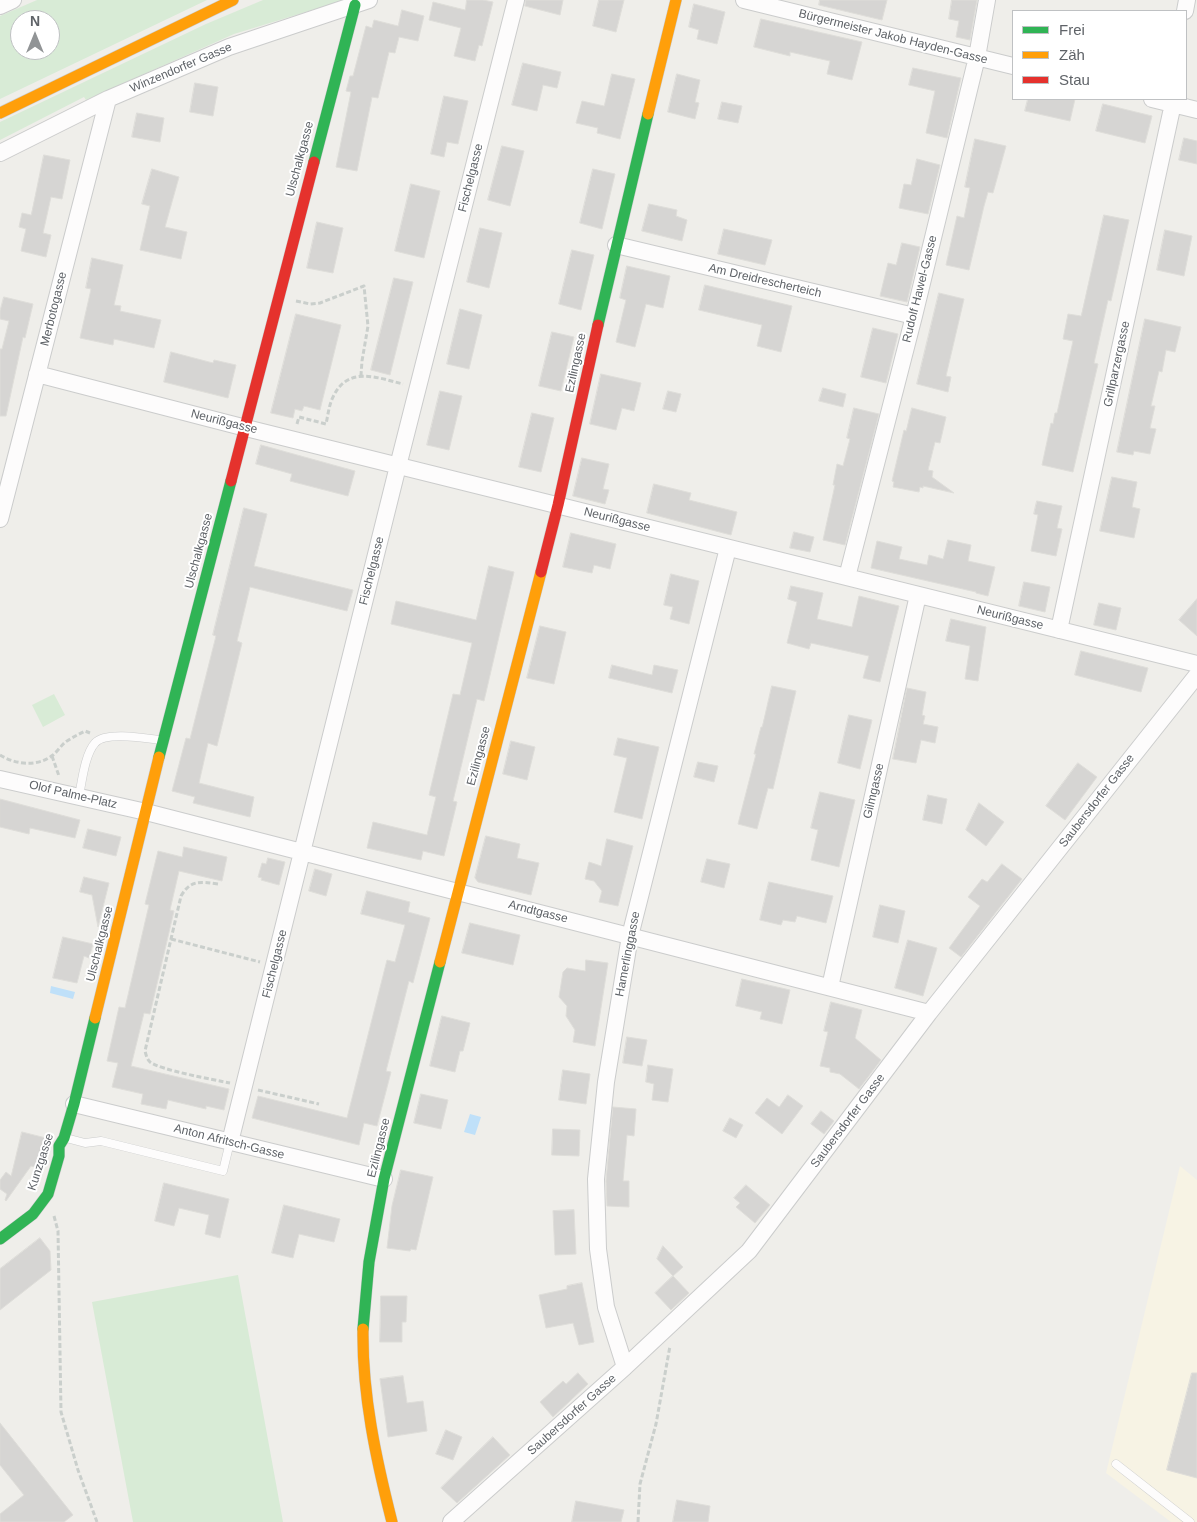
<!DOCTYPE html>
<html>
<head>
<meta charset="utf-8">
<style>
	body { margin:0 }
	#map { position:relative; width:1197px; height:1522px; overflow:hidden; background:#efeeea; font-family:Helvetica,sans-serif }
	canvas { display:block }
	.legend { position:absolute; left:1012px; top:10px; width:175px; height:90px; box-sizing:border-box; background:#fff; border:1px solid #bfc1c3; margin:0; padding:6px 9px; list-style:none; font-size:15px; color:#5f6368 }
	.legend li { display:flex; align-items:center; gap:10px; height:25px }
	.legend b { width:25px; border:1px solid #bfc1c3 }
	.north { position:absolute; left:10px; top:10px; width:50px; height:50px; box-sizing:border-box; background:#fff; border:1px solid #bfc1c3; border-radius:50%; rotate:0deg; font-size:14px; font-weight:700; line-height:20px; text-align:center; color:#5f6368 }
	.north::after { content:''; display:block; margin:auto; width:18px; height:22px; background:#919496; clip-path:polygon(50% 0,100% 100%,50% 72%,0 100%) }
</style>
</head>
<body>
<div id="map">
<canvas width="1197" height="1522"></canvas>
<ul class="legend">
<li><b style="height:6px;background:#30b455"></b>Frei</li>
<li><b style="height:6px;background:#ff9f0a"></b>Zäh</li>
<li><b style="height:6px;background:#e5322d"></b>Stau</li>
</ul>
<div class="north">N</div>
</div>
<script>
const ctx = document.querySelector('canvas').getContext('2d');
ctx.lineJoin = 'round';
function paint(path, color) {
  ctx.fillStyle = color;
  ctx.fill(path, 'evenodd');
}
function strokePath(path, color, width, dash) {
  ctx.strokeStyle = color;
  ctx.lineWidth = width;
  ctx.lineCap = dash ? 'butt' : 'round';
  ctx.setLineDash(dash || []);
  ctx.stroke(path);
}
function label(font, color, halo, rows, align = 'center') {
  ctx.font = font + ' Helvetica,sans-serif';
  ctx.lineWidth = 4;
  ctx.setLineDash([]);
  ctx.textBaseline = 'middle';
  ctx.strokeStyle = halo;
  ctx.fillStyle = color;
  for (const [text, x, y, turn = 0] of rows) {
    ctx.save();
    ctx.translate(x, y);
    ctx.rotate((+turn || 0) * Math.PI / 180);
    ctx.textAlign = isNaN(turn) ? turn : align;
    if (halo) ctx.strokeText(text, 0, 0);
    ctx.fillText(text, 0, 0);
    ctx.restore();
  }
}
const commercial = new Path2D(`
	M1180,1166L1197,1180V1522H1171L1106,1473Z`);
const green = new Path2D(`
	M37,0H207L0,99V16ZM20,20H50V50H20Z
	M263,0H345L234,34L86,100L84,97L0,140V122L206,24Z
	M54,694L65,715L43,727L32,705Z
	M238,1275L283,1522H133L92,1302Z`);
const water = new Path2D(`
	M51,986L75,992L73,999L50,993Z
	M470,1114L481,1117L475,1135L464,1132Z`);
const building = new Path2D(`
	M467,0H483L493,2L482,46L479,45L475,61L454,56L461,28L429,20L433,2L465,10Z
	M526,0H563L560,15L525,6Z
	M599,0H624L616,32L593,26Z
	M820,0H887L882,20L819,5Z
	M952,0H977L970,40L956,37L959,21L949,19Z
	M694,4L725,12L717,44L697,39L699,30L689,27Z
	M402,10L424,16L418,41L399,37L395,53L389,52L378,98L372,97L357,171L336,167L351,92L346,91L350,76H353L366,26L372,28L374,20L398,26Z
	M761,19L862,42L852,80L827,74L830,61L790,52V56L754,47Z
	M523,63L561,72L557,88L543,85L537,111L512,105Z
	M913,68L961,78L947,138L926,133L935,91L909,85Z
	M612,74L635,79L620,139L597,133L598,128L576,123L582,101L604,106Z
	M677,74L700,80L695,102L699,103L695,119L668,112Z
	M195,83L218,87L213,116L190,112Z
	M444,96L468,101L458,144L447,142L444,157L431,154Z
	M1028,99H1075L1070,121L1025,111Z
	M722,102L742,106L738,123L718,119Z
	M1103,104L1152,116L1145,143L1096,131Z
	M137,113L164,118L160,142L132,137Z
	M1184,138L1197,141V164L1179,160Z
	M975,139L1006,146L993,193L988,192L984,206L969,270L946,265L957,216L964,218L970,188L965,187Z
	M502,146L524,151L510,206L488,200Z
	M44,155L70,160L62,199L51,197L43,233L51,235L46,257L21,251L26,229L19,227L22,213L31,215Z
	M917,159L940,165L928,214L899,208L904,184L911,185Z
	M152,169L179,177L165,227L187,232L181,259L140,250L150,206L142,204Z
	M593,169L615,174L602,229L580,223Z
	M411,184L440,191L424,258L395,251Z
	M649,204L677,210L676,216L687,220L682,241L642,231Z
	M1104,215L1129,220L1111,301L1108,300L1094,363L1098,364L1073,472L1042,465L1051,423L1053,424L1055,413H1057L1073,341L1063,339L1068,314L1081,316Z
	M317,222L343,228L333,273L307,268Z
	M480,228L502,233L489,288L467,282Z
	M724,229L772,240L765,265L718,254Z
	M1165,230L1192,236L1184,276L1157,270Z
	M902,243L920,247L907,302L880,296L888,263L896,265Z
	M572,250L594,255L581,310L559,304Z
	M92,258L123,265L114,305L121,306L120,311L161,320L154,348L114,339L113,345L80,338L91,289L86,288Z
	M627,266L670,276L663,308L646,304L635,347L616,342L626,300L620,298Z
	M394,278L413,282L390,375L371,370Z
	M705,285L792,306L781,352L757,346L762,325L699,310Z
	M939,293L964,299L946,376L951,377L948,392L917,384Z
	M4,297L33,304L25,338L23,337L6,416H0V349H2L9,321L0,319V311Z
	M460,309L482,315L469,369L447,364Z
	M296,314L341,325L320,410L304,406L302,411L295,409L293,418L271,413Z
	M1145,319L1181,327L1175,352L1166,350L1162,372L1159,371L1151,406H1155L1150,428L1156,429L1150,454L1134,451L1133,455L1117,452Z
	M873,328L898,334L886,383L861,377Z
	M552,332L574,337L561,391L539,386Z
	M171,352L213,363L214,360L236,365L228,398L164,382Z
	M601,374L641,383L634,411L622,408L616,430L590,424Z
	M823,388L846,394L843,407L819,401Z
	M440,391L462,396L449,450L427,445Z
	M668,391L681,394L676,412L663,409Z
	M854,408L879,414L845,545L823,540L835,485H833L837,464L843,466L850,439L847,438Z
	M912,408L946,417L940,443L935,442L928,470L933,471L932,477L954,493L923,486V488L920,487L919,492L893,487L894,482L892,481L904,430L906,431Z
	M532,413L554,418L541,472L519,467Z
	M261,445L355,471L348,496L290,481L292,474L256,464Z
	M582,458L609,464L603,489L609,490L605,504L573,496Z
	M1112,477L1137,482L1132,507L1140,509L1134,538L1100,531Z
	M654,484L691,493L689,500L737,512L731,535L647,513Z
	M1037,501L1062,506L1057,528L1062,529L1056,556L1031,551L1038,515L1034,514Z
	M244,508L267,514L254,566L353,590L347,611L250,587L237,641L242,643L217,746L208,743L199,783L254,797L250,817L193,803L195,797L172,791L186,738L190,739L216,636L213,635Z
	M794,532L814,537L810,552L790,548Z
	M571,533L616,544L610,569L594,565L592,573L563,567Z
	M948,540L971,545L968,561L995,567L988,596L976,593V592L871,568L877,541L902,547L899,559L927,565L929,555L943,559Z
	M489,566L514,572L484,701L477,699L453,801L457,802L444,856L423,851L421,860L367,848L373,822L427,835L436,797L429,795L453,694L460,695L472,643L391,624L396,601L476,620Z
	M671,574L699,581L689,624L670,619L673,607L664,605Z
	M1024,582L1050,587L1045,612L1019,606Z
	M791,586L823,593L817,619L852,627L859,596L899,606L880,682L863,678L869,656L811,643L809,649L787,643L797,602L788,599Z
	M1197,599V636L1179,620Z
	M1099,603L1121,608L1116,630L1094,625Z
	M951,619L986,627L978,681L965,679L970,646L946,641Z
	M540,626L566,632L554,684L527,678Z
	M1081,651L1148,668L1141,692L1075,675Z
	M612,665L652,675L654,665L678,670L672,693L609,678Z
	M772,686L796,691L773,789L768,788L757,829L738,824L756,754H754L761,727H762Z
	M907,688L926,692L922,715L925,716L923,724L938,727L935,743L921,740L916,763L893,759Z
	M849,715L872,720L860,769L838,763Z
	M618,738L659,747L642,819L614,812L627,758L614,755Z
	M511,741L535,747L527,780L503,774Z
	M698,762L718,766L714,782L694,777Z
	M1078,763L1097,777L1065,820L1046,806Z
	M820,792L855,800L839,867L811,860L818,830L811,828Z
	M928,795L947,799L942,824L923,820Z
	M0,799L80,820L75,838L30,828L29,834L0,827Z
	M979,803L1004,822L986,846L966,830Z
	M88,829L121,837L116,856L83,848Z
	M486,836L520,844L517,858L539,863L531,895L478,882L475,878Z
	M607,839L633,846L618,906L599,902L602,891L594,881L585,879L589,862L601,866Z
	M184,847L227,857L222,881L179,871L170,910L174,911L150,1014L144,1013L131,1066L229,1089L224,1110L206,1106V1109L168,1100L166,1109L141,1104L143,1094L112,1087L118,1063L107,1061L119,1007L125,1008L149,905L145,904L158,851L182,857Z
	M268,858L285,862L279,885L261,880L262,878L258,877L262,863L266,864Z
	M707,859L730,864L724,888L701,882Z
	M1002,864L1022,879L961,957L949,948L980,906L968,897L982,879L987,882Z
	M315,869L332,874L326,896L309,891Z
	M84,877L109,883L98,927L92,895L80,892Z
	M769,882L833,896L826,923L797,916L795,922L783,920L781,925L760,920Z
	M367,891L410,902L408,912L430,918L413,983L409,981L386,1071L391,1072L377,1126L364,1123L359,1145L252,1118L258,1096L347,1118L387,960L395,962L405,925L361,914Z
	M880,905L905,911L898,943L873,937Z
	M470,923L520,935L513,965L462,953Z
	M63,937L93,944L89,958L84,956L77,983L53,978Z
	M908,940L937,948L923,996L895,988Z
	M586,960L608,963L595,1046L573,1042L575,1030L566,1016L567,1006L559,997L563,972L567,968L585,971Z
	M742,979L790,990L782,1024L760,1019L762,1012L736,1006Z
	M831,1002L862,1010L855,1038L881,1060L859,1089L840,1074L830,1072V1068L820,1066L828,1032L824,1031Z
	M442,1016L470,1023L463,1051H460L455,1072L430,1066Z
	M627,1037L647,1040L642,1066L623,1063Z
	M648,1065L673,1069L668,1102L652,1100L654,1084L646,1082Z
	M563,1070L590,1074L586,1104L559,1100Z
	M421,1094L448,1100L441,1129L414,1123Z
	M788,1095L803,1106L782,1134L755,1113L767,1098L779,1107Z
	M613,1107L636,1109L634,1136L627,1135L623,1181H629V1207L607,1206L606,1181Z
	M821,1111L834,1121L824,1134L811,1124Z
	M730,1118L743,1125L736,1138L723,1131Z
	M553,1129L580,1130L579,1156L552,1155Z
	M22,1132L46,1138L39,1168L31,1166L6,1201L5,1200L7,1194L0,1189V1180L6,1172L11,1176Z
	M401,1170L433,1177L416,1250L411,1249L410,1251L387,1248L392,1206Z
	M164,1183L229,1199L220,1238L205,1234L209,1215L179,1208L174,1226L155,1221Z
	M746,1185L770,1205L755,1223L736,1207L740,1203L734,1198Z
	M284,1205L340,1219L334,1242L299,1234L293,1258L272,1253Z
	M574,1210L576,1254L555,1255L553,1211Z
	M40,1238L50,1251L51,1270L0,1310V1269Z
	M663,1246L683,1267L673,1276L657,1259Z
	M673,1276L689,1293L671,1310L655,1293Z
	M582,1283L594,1342L579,1345L573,1323L546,1328L539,1295L567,1289V1286Z
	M381,1296H407L406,1322H402V1342H380Z
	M578,1373L588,1384L553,1417L540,1402L563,1381L566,1384Z
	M1192,1373H1197V1478L1167,1470Z
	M403,1376L407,1403L423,1401L427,1431L388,1437L380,1379Z
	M0,1423L73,1515L64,1522H0V1514L24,1495L0,1465Z
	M446,1430L462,1437L453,1460L436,1454Z
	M493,1437L510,1455L457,1503L441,1488Z
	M677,1500L710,1506L708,1522H673Z
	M576,1501L624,1510L621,1522H572Z`);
const path = new Path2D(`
	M296,301L310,304L320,303L364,286L368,326L362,361L361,375
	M297,424L299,417L326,424C328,415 329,405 333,397C348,365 378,378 403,384
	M0,755C16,765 38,767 53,755C58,751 62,744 67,741C73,737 79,734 85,731L90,733
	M52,756L59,776
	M218,884C201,882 191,879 181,896L145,1051C146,1055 147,1059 150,1062C160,1070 215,1080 230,1083
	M171,939L260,962
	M258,1090L319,1104
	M54,1216L58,1231L61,1412L78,1470L97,1522
	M638,1522L640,1484L656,1424L670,1346`);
const lane = new Path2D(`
	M79,796C82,781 85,754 95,743C105,731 145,738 160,740
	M66,1138L85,1143L101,1141L223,1171L230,1142
	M1116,1464L1190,1522`);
const street = new Path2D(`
	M744,0L1013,66
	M0,6L13,0
	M1185,11L1187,0
	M1152,99L1197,110
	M0,153L108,99L229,47L369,0
	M616,245L914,316
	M37,374L246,428L1197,664
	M0,519L108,99
	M847,577L914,316L977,57L987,0
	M1059,630L1174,99
	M0,779L146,812L929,1013
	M830,987L918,595
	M74,1104L384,1179
	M230,1142L398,466L516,0
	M625,1367L606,1307L598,1249L596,1179L606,1082L630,936L728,548
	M451,1522L625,1367L749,1251L929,1013L1197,675`);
const fast = new Path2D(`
	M314,162L355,5
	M598,325L648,114
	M159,757L231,481
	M0,1239L33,1214L48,1194L59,1156V1146L64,1138L74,1104L95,1018
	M363,1329L369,1262L384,1179L440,962`);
const slow = new Path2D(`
	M0,113L233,0
	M648,114L676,0
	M440,962L541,572
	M95,1018L159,757
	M363,1329C362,1394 376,1459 392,1522`);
const jam = new Path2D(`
	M231,481L314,162
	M541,572L558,505L598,325`);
const streetNames = [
	["Bürgermeister Jakob Hayden-Gasse",893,37,14],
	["Winzendorfer Gasse",181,68,-23],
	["Ulschalkgasse",300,159,-75],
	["Fischelgasse",471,178,-76],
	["Am Dreidrescherteich",765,281,13],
	["Rudolf Hawel-Gasse",920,289,-76],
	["Merbotogasse",54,309,-76],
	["Ezilingasse",576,363,-78],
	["Grillparzergasse",1117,364,-78],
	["Neurißgasse",224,422,14],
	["Neurißgasse",617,520,14],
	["Ulschalkgasse",199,551,-75],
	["Fischelgasse",372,571,-76],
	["Neurißgasse",1010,618,14],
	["Ezilingasse",479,756,-75],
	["Gilmgasse",874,791,-77],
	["Olof Palme-Platz",73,795,13],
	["Saubersdorfer Gasse",1097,801,-52],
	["Arndtgasse",538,912,14],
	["Ulschalkgasse",100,944,-76],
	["Hamerlinggasse",628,954,-79],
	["Fischelgasse",275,964,-76],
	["Saubersdorfer Gasse",848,1121,-53],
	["Anton Afritsch-Gasse",229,1142,14],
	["Ezilingasse",379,1148,-76],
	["Kunzgasse",41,1162,-72],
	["Saubersdorfer Gasse",572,1415,-42]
];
paint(commercial, '#f7f3e4');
paint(green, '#d8ebd6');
paint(water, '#bfe0f9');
paint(building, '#d6d5d3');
strokePath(building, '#deddd9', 1);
strokePath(lane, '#cbcccc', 9);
strokePath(street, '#cbcccc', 18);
strokePath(fast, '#cacacb', 12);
strokePath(slow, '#cacacb', 12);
strokePath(jam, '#cacacb', 12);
strokePath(path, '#cacfcc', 3, [5, 2.5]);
strokePath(lane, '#fdfcfc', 8);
strokePath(street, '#fdfcfc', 16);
strokePath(fast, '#30b455', 11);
strokePath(slow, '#ff9f0a', 11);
strokePath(jam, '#e5322d', 11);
label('12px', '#5f6368', '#fff', streetNames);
</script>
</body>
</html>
